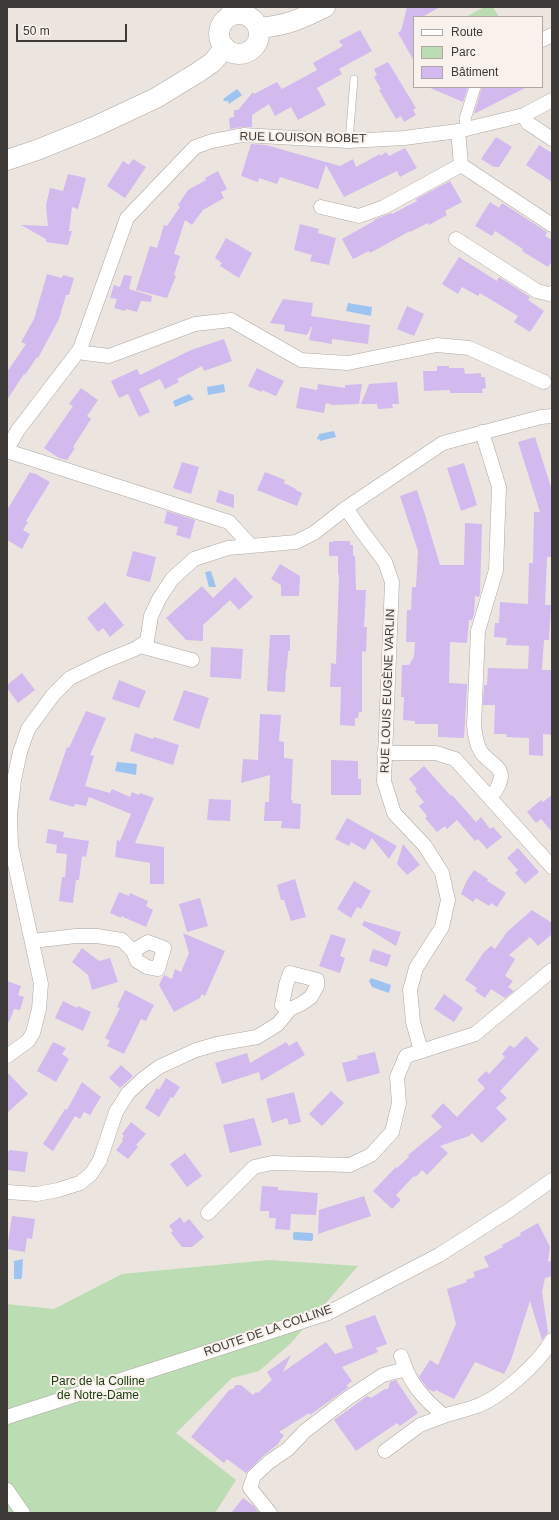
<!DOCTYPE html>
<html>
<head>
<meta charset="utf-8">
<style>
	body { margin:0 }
	#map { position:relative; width:559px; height:1520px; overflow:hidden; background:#ece5df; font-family:Arial,sans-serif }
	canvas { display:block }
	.frame { position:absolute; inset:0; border:8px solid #3d3a37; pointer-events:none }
	.legend { position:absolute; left:413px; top:16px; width:130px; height:72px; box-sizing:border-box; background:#f9f2ec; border:1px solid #aea8a4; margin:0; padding:5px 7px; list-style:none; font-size:12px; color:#3d3a37 }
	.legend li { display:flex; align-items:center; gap:8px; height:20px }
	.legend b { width:20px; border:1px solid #aea8a4 }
	.scale { position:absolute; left:16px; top:24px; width:111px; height:18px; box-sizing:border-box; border:2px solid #3d3a37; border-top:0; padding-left:5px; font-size:12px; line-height:14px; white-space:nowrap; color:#3d3a37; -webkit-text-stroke:3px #f9f2ec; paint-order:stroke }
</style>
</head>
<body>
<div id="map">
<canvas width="559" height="1520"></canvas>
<div class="frame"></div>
<ul class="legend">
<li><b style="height:5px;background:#fff"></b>Route</li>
<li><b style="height:11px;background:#bcdcb3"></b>Parc</li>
<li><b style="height:11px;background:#d2b9ee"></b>Bâtiment</li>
</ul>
<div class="scale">50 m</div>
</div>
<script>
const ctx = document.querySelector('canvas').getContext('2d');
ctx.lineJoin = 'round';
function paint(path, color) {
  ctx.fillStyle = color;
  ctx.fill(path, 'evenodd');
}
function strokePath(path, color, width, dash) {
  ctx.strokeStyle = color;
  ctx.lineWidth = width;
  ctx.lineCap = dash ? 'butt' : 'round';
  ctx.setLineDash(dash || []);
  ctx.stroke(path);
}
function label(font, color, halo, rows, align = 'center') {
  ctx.font = font + ' Arial,sans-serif';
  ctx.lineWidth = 4;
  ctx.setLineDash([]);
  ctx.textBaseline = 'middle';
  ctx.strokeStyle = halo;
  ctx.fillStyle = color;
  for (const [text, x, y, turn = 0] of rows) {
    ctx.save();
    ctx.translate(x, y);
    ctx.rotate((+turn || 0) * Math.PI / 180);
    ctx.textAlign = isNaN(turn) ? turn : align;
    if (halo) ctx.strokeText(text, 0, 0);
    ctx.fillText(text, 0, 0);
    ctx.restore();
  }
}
const green = new Path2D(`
	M484,7H493L499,17H466Z
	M269,1260L358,1266L291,1343L259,1371L232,1378L176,1433L236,1480L215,1513H7V1304L54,1309L122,1274Z`);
const water = new Path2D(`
	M237,89L242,95L229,104L228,101H224L223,99Z
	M348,303L372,307L371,316L346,311Z
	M224,384L225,392L208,395L207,387Z
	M189,394L194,399L175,407L173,401Z
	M334,431L336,437L320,441V439L318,440L317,437L319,436V434Z
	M211,571L216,587H209L205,572Z
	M117,762L137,764L136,775L115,771Z
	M371,978L391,985L389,993L372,987L369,981Z
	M295,1232L312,1233L313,1234V1240L311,1241L294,1240L293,1238V1233Z
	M23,1259L22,1277L21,1279H14V1261Z`);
const building = new Path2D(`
	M407,7H440L422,17H414V61L398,33L401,31Z
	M360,30L372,51L339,69L342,74L317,88L326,105L298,120L291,107L275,116L269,104L252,115V127H242L230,129L229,118L234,117V110H238L253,92L254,94L277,82L282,89L317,70L313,63L343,46L339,41Z
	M388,62L416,108L413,110L416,115L404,122L401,116L396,119L379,90L381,89L374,77L377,75L374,69Z
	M428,87H468L463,102Z
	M482,87H527L474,114Z
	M496,137L512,147L499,167H494L481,159Z
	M251,144L266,145L340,166L353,159L356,167L380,154V156L386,152L389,156L405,148L417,168L400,177L397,171L344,197L326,165L318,189L280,177L277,184L259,178L258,182L241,176Z
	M539,145L552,153V182L526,165Z
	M133,159L146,167L125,198L107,186L123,161L129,165Z
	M218,171L227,189L221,192L224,198L203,210L192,225L185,220L174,254L180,256L174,275L176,276L167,298L136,290L150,246L157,248L164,225L167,226L180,207L178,205L188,190L206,180L205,178Z
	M68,174L86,178L78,209L72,207L69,231H72L68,245L46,242V239L21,225L48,226L46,205L50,188L63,191Z
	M450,181L462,202L445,211L447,215L429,225L428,223L410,232V231L370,253L369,251L353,259L342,239L374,221V220L391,213L392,214L417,201L416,199Z
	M490,202L499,208L502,203L547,232L545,236L552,240V261L548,267L522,251L523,249L495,231L492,236L475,226Z
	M300,224L319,229L318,233L336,238L329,265L310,261L312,255L294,250Z
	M226,238L252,253L239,278L220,266L222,263L215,258Z
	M459,257L497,281L499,277L530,297L528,300L544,311L530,332L514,322L518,316L480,293L478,296L462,287L458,294L442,284Z
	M47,274L62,278L63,275L74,278L69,295H66L59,319L38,358L37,357L25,375L24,374L7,400V372L26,344L21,342L34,319Z
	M124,275L132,276L129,289L152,296L151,302L141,301L137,312L126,309L125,311L114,308L117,299L110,298L114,285L120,287Z
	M283,299L313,303L311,316L370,325L368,344L332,339V344L309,340L312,327H311L307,335L284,331L285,325L270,323Z
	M407,306L424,314L414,336L397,329Z
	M224,339L232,361L204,371L202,366L177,379L179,382L165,389L160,379L139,389L150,412L139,417L128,394L119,398L111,381L137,369L140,375L191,350Z
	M437,366H449V368H464L465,374L481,373V377H485L486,388L482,389L483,393H450V390L424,391L423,371H437Z
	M257,368L284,381L276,396L262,390V392L248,386Z
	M397,382L399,404H392L393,408L378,409L377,404H361L369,384Z
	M318,384L345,388V385L362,384L359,404L333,405L326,403L324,413L296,408L300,387L317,390Z
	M81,388L98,400L87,416L91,419L73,447L75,448L67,460L59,458L44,448L73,406L69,404Z
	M535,437L552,490L551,557H547L545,605H551L549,640H544L542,670H552V735L543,734V756L529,755V738L506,737L507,734H494L495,705H483L484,685H487L488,668L528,669L529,646L506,645L507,638L494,637L495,623H499L500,602L528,604L529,563H533L534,512H540L518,442Z
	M182,462L199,467L191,494L173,488Z
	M464,463L477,505L461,511L447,468Z
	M30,472L33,474L34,473L50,482L26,521L28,522L23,530L30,534L22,549L7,540V510Z
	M265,472L285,480L284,483L296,489V490L302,493L297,506L257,490Z
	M219,490L234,495V508L216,502Z
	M417,490L427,521L425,522H427L440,565H464L465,523L482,524L480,593L479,597L475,596L474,614L472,620H469L467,643L450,642L449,683L467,684L464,738L438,737V724H415V721L403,720L404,697H401L402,665H409L414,657L415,642H406L407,610H411L412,587H416L418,551L400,496Z
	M167,511L195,520L190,539L176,535L178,527L164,523Z
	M333,541H350V545H353V556H355L356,590H366L364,627H367L366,652L362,651V712H359L358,718H355V726L340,725L341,687H330L331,663L336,664L339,575H338V556H329V542H333Z
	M133,551L156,557L150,582L126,576Z
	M280,564L300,576L299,596H281V585L271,579Z
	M235,577L253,597L239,610L230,600L203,625V641L186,640L166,618L202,586L213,598Z
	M105,602L124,625L110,637L103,628L98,632L87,618Z
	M270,635H290V651H288L287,669H286L285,692L267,691Z
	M211,647L243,649L241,679L210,677Z
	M22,673L35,690L18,703L7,688V685Z
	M119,680L146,691L139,708L112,699Z
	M184,690L209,698L199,729L173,720Z
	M86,711L106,718L90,755L94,756L85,786L110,793L112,789L130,797L132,792L139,795L140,793L154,798L135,843L164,847V884H150V863L115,857L117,840L120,841L131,814L89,797L86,806L75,804L74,807L49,800L67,747L69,748Z
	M260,714L281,715L279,741L284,742V758L293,759L291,800H293L292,803L301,804L300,829L281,828L282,821H264L265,802H269L270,775L241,783L243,759L258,760Z
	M135,733L153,739L154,737L179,745L173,765L130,751Z
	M331,760L358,761V779H361V795H331Z
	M424,766L451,796L452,795L476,822L481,817L490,829L493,827L502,837L487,849L478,839L475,841L457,820L447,829L445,826L437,832L425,818L427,816L419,806L424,802L415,791L417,789L409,779Z
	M552,795V832L541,819L536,823L527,812L541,800L543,802Z
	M209,799L231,800L230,821L207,820Z
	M347,818L397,846L389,859L372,838L365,850L351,842L349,846L335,839Z
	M48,829L64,832L63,837L89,841L86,857L82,856L79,880H76L73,903L59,901L62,877H65L67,854L56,853L57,845L46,843Z
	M403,844L420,865L407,875L397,864Z
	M518,848L539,872L525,884L515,873L518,870L507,858Z
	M474,870L488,879L487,881L506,893L497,907L491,903L489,906L476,898L473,902L461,894L466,882Z
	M295,879L306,917L291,921L284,900H281L277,885Z
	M354,881L371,891L361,909L357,907L351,918L337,909Z
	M119,892L129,896L130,893L148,901L146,906L153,910L146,927L121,916V918L110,913Z
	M200,898L208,926L187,932L179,904Z
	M532,910L552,923V934L538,946L530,937L509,955L515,959L505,976L513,981L508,987L514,991L505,998L491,989L485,998L475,991L477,988L465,980L484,952L491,946L495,949L507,932Z
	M364,921L401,932L396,946L362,925Z
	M183,933L225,951L205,996L202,994L200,998L174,1012L159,985L164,975L172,979L175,969L181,972L189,953Z
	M331,934L346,939L340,956L345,958L340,973L319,966Z
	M82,948L99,961L110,958L118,982L92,990L88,975L72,962Z
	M373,949L391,955L387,967L369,961Z
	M7,981L21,986L18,995L24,997L20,1010L14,1009L9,1022H7Z
	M125,990L154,1005L146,1021L141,1019L124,1054L107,1046L110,1041L105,1038L120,1008L117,1007Z
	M444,994L463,1008L454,1022L434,1009Z
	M63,1001L77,1008L78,1006L91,1012L83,1031L55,1018Z
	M526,1036L539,1049L500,1091L507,1098L496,1108L507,1119L482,1143L472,1133L469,1136L440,1146L448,1153L427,1175L422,1170L416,1177L414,1176L396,1195L401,1200L392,1209L373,1191L396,1167L397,1168L410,1156H407L442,1127L431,1116L443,1103L457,1117L485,1088L477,1080L486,1071L489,1074L505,1057L502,1054L510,1045L514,1048Z
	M297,1041L305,1055L261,1081L259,1072L222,1084L215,1063L247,1053L250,1063L286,1042L289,1046Z
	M53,1042L66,1048L62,1054L69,1059L56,1082L37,1071Z
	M375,1052L380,1073L347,1082L342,1063L358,1059L357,1056Z
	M121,1065L133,1076L120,1088L109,1078Z
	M7,1072L28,1094L7,1113Z
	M166,1078L180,1087L173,1098L171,1097L159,1117L145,1108L157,1088L159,1090Z
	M82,1082L101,1097L90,1115L84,1112L80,1119L75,1116L53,1151L43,1144L65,1109L67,1110Z
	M331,1091L344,1103L322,1126L309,1114Z
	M294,1092L301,1122L289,1125L287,1118L272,1123L266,1099Z
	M254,1118L262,1145L230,1153L223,1125Z
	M131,1122L146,1134L136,1145L138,1147L128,1159L116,1150L123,1141L122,1139L124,1136L122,1134Z
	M9,1150L28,1152L25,1172L7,1170V1157Z
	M185,1153L202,1176L187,1187L170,1164Z
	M262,1186L278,1187V1190L318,1193L316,1215L291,1214L290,1230L275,1229L276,1218H269V1211H260Z
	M364,1196L371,1216L318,1234L319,1210Z
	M12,1216L35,1219L32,1239L27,1238L25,1252L7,1249Z
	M180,1217L184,1223L189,1219L204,1237L192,1247H182L171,1233L173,1231L169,1226Z
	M538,1223L550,1247L548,1262L552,1260V1276L545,1278L542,1292L548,1332L542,1340L530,1301L511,1360L504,1374L475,1362L454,1399L436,1390L434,1392L428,1389L419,1377L430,1360L438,1365L456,1324L447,1289L467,1282L466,1280L475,1277L473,1272L489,1267L484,1257L503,1247L502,1245L521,1235L520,1233Z
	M375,1315L387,1344L376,1348L378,1352L342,1367L352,1381L346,1386L349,1387L310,1415L309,1413L279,1432L284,1435L277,1445L263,1456L246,1473L227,1459L224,1463L191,1437L229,1390L233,1389L236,1385H241L253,1395L256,1392L258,1393L272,1380L267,1372L291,1355L283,1372L326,1342L335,1354L353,1348L345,1326Z
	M396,1380L418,1413L400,1426L397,1423L356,1451L334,1420L367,1396L371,1398L385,1389H388L390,1382Z
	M243,1498L254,1506L259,1513H231Z`);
const service = new Path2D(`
	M349,141L354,79`);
const pedestrian = new Path2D(`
	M467,130L465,119L475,87`);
const minor = new Path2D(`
	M229,7L235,15
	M542,40L552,35
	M524,115L528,123L552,139
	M458,131L461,165L552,225
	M321,207L359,216L384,207L461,165
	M456,239L537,291L549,294L552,293
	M80,349L84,353L109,356L195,324L231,320L301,360L348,363L437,345L469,348L544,382
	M482,432L499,487L496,570L478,631L474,725C475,734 476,744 481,752C489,764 507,767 499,784C497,790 494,793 490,797
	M7,449L18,430L80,349L127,218L195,147L212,141L243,135L349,141L404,138L458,131L524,115L552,100
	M7,451L229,522L251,546
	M346,508L361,530L385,562L392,582L384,781L394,813L425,846L442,873L448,900L442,927L416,968L410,990L413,1022L421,1051
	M140,646L192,660
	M384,753H436L455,759L552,867
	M32,941L76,936H97L122,940L133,951L137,961L147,967L158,969L164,948L148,942L133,951
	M7,1056L28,1041L33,1033L39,1009L41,984L11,846L10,815L14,780L20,752L28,729L53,695L70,678L103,662L135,649L147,641L151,616L159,599L172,579L194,559L228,548L296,542L314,533L346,508L443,443L541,417L552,416
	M7,1192L37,1194L58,1190L80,1183L91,1174L100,1160L116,1112L128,1093L143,1079L159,1067L196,1050L217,1044L257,1037L278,1024L290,1009L301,1004L311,997L317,986V980L290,973L286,985L282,1005L290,1009
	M208,1213L254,1167L272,1163L350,1165L371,1155L392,1132L399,1103L397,1077L406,1056L475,1034L552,970
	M401,1356L406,1369
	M7,1417L328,1313L439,1255L511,1209L552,1180
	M385,1451L420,1425L444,1416
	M7,1490L23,1513
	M270,1513L250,1488L254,1476L269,1462L288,1449L305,1431L348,1398L383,1375L406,1369C414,1389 428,1402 444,1416C455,1412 466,1410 477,1406C501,1397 539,1363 552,1340`);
const secondary = new Path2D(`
	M219 34a20 20 0 1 1 40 0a20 20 0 1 1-40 0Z
	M258,28C286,26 301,19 325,7
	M7,160L37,150L94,127L156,98L197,73L213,62L225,47`);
const streetNames = [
	["RUE LOUISON BOBET",303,138,1],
	["RUE LOUIS EUGÈNE VARLIN",388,691,-88],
	["ROUTE DE LA COLLINE",268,1331,-19]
];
const parkNames = [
	["Parc de la Colline",98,1382],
	["de Notre-Dame",98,1396]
];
paint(green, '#bcdcb3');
paint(water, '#9dc3f1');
paint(building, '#d2b9ee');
strokePath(service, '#aea7a2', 8);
strokePath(pedestrian, '#aea7a2', 12);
strokePath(minor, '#aea7a2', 15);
strokePath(secondary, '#aea7a2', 21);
strokePath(service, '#fff', 7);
strokePath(pedestrian, '#fff', 11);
strokePath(minor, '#fff', 14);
strokePath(secondary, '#fff', 20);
label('12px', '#3d3a37', '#f9f2ec', streetNames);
label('12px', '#183b0b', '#f9f2ec', parkNames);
</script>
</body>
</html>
